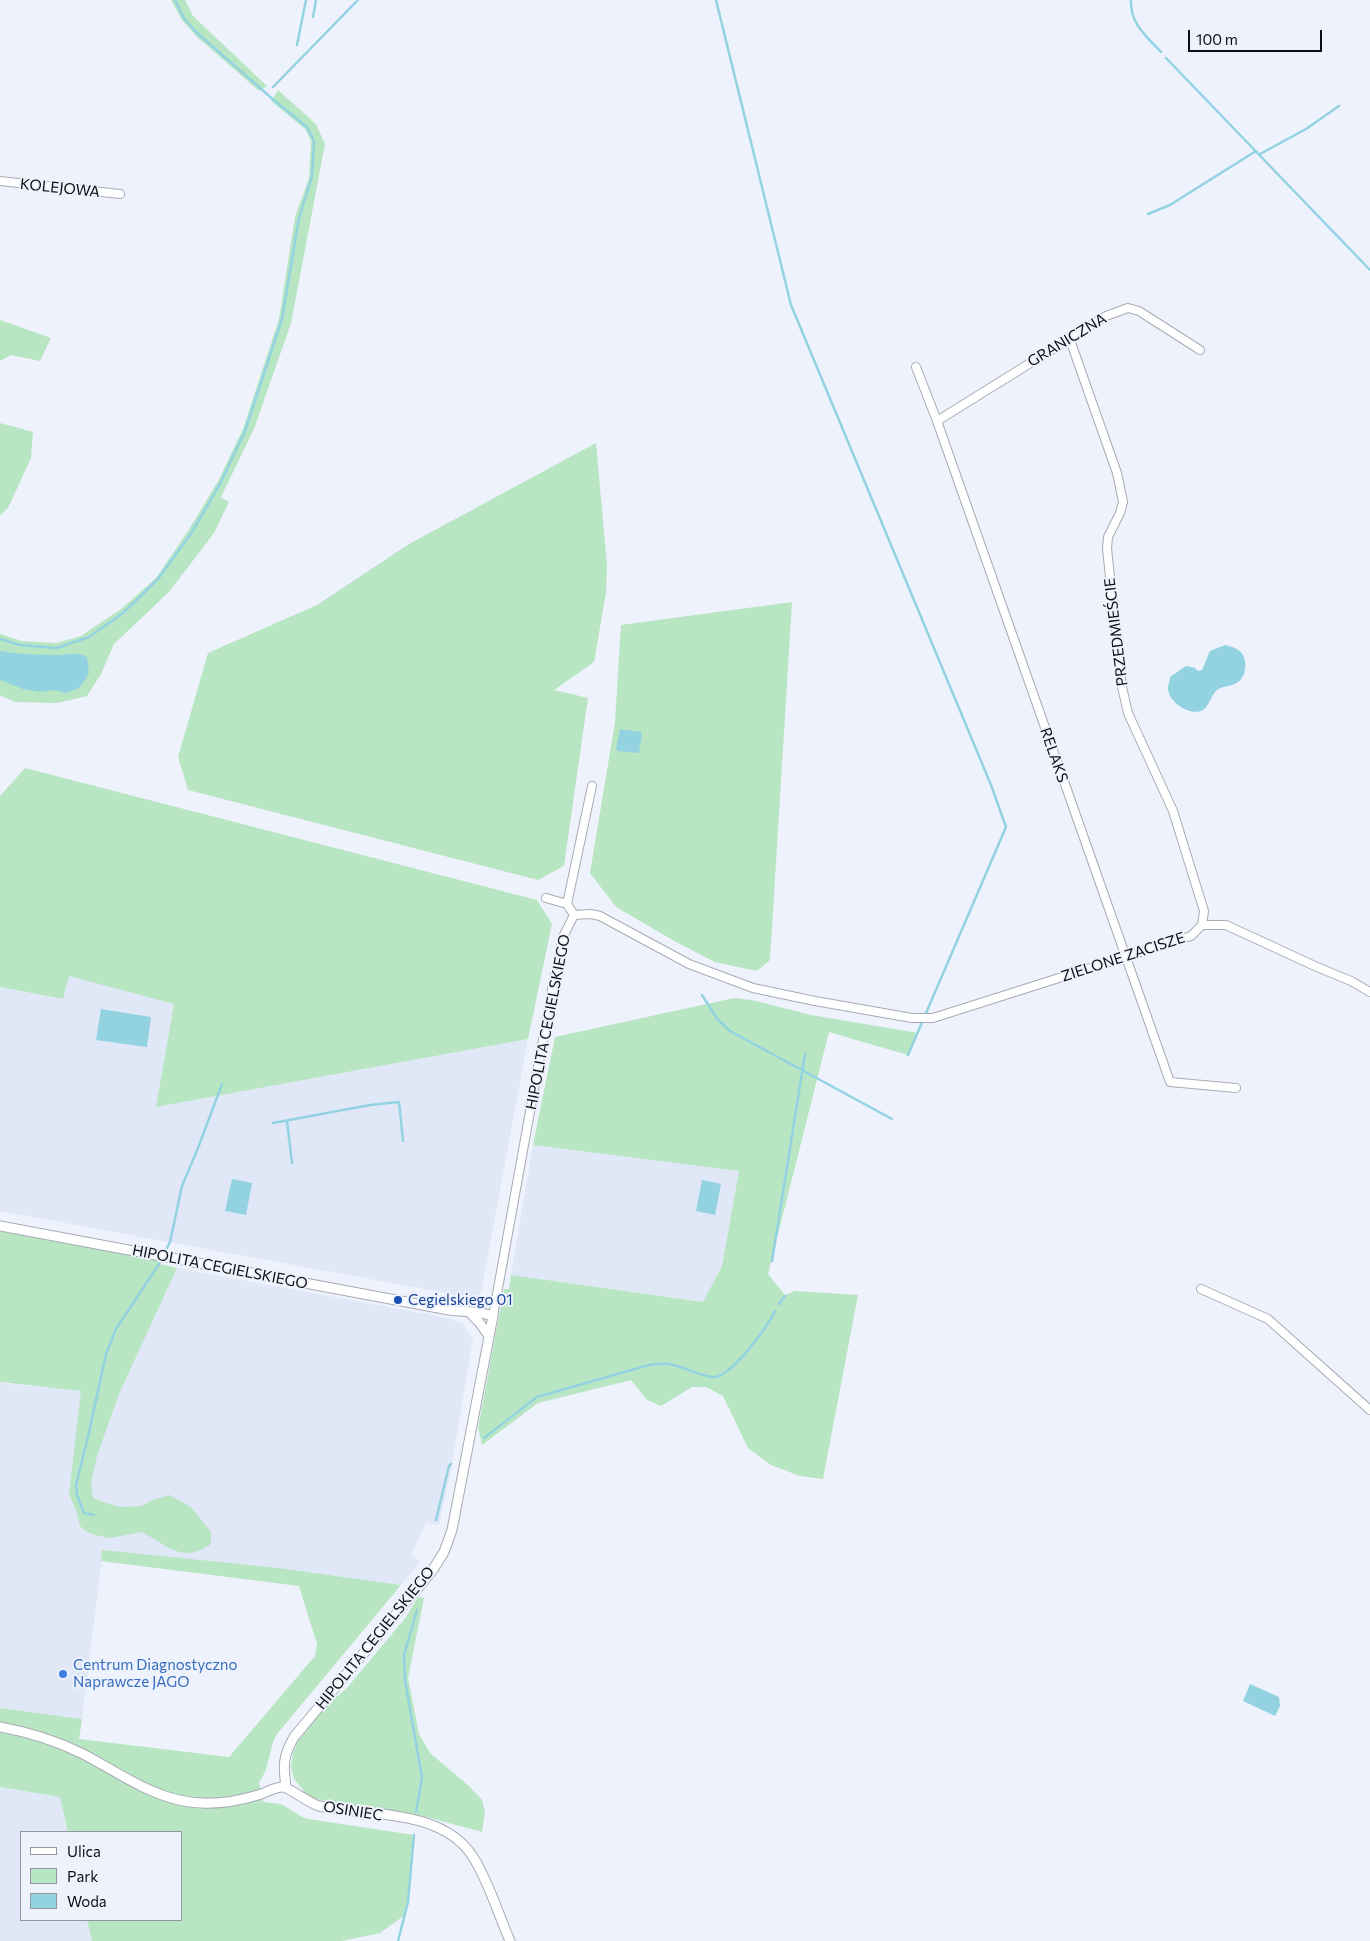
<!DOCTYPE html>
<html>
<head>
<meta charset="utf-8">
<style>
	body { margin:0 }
	#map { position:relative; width:1370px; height:1941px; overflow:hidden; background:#eef2fc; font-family:Commissioner,sans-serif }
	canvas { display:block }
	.legend { position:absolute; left:20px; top:1831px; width:162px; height:90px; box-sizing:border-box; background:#eef2fc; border:1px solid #94979e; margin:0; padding:6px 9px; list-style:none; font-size:15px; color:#0c0e11 }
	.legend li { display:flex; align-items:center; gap:10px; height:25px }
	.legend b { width:25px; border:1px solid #94979e }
	.scale { position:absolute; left:1188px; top:30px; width:134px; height:22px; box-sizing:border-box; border:2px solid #0c0e11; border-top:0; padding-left:6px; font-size:15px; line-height:18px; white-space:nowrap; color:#0c0e11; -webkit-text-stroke:4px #eef2fc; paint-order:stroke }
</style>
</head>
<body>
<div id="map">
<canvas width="1370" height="1941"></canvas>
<ul class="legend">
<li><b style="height:6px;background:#fff"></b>Ulica</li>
<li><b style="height:14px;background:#b8e5c2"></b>Park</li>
<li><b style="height:14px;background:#93d3e1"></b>Woda</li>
</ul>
<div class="scale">100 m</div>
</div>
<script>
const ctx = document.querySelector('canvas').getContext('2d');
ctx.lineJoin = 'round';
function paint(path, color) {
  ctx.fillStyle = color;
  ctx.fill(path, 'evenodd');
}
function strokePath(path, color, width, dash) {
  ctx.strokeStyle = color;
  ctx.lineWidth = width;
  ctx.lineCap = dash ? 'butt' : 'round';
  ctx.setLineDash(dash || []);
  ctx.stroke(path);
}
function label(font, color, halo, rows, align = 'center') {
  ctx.font = font + ' Commissioner,sans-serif';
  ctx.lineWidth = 4;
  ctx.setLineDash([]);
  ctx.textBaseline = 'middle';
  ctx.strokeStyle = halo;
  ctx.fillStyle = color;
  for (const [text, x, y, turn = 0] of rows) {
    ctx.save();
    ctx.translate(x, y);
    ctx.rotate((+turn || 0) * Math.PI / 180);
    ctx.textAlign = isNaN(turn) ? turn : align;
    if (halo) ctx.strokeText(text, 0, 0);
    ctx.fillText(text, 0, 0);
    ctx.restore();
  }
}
const built = new Path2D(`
	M68,975L174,1004L156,1107L528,1039L481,1293L473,1298L0,1211V987L62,999Z
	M533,1145L739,1171L722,1266L704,1302L511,1275Z
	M177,1268L448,1318L462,1323L473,1339L451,1470L439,1525L426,1523L411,1555L420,1562L401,1585L279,1568L103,1551L82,1719L0,1708V1383L119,1394Z
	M0,1787L60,1797L68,1832H21V1920H87L92,1941H0Z`);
const green = new Path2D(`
	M171,0H185L193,16L267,86L259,91L197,37L182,20Z
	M278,90L316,124L325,144L291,323L254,429L221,497L229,502L214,533L169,592L114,644L101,674L87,696L57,703L15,702L0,695V634L22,641L56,643L81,636L121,609L156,578L188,531L218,481L243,429L279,319L295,217L309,178L311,141L305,129L271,101Z
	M0,320L51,338L40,361L11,355L0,361Z
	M0,423L33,432L31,458L8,508L0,515Z
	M596,443L607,565L606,593L594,662L554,690L588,698L564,866L538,880L188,790L178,757L208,653L317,605L409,544Z
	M792,602L770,960L757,971L715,962L676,942L616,907L590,873L615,722L621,625Z
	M25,768L537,900L552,924L528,1039L156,1107L174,1004L69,976L63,999L0,987V796Z
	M734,998L752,1000L811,1015L918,1033L908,1055L829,1032L768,1274L785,1295L795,1291L858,1295L823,1479L800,1476L771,1465L748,1448L723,1396L706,1387H692L661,1406L647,1400L631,1380L538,1403L482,1445L478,1428L504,1289H509L511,1275L703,1302L722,1266L739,1171L533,1145L555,1037Z
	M0,1231L161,1260L160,1264L177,1268L119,1394L97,1456L91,1483L93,1498L106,1503L121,1507L141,1506L153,1500L169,1495L191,1507L211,1532V1544C183,1564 168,1546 142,1532L110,1538L95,1535L87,1532L80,1526L77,1513L69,1494L81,1391L0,1382Z
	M102,1550L279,1568L401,1585L277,1734C268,1750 270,1769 259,1782L263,1802L281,1804L302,1817L309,1819L414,1835L408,1902L405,1915L380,1933L342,1941H92L87,1920H181V1832H68L60,1797L0,1787V1708L82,1719L79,1739L229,1757L315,1656L317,1644L299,1586L101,1561Z
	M418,1597L424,1598L408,1678L419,1734L430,1753L470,1787L482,1800L485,1812L482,1832L423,1816L335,1804L308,1796L294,1779L291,1767L293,1753L298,1741L327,1704L346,1689L406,1617Z`);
const water = new Path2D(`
	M1225,645C1230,646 1236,648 1240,651C1248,659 1247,676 1238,682C1232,687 1222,685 1216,691C1211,696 1209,706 1203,710C1190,717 1168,702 1168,688C1168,685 1170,680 1170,677L1186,666L1195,668L1198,671L1202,670L1210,651Z
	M0,651C18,654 38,655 56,655C70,656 71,650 87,657L89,673L85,680L79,688L66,693L54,690L41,692L23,689L0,680Z
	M620,729L641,732L642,734L639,753L618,751L616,749Z
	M101,1009L151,1017L147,1047L96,1040Z
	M232,1179L252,1183L246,1215L225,1211Z
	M702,1180L721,1184L715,1215L696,1211Z
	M1250,1684L1279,1697L1280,1706L1275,1716L1243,1701Z`);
const stream = new Path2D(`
	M716,0L791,305L991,785L1006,827L908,1055
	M1131,0C1130,24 1146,36 1161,52
	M313,17L316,0
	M297,45L306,0
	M1166,58L1370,270
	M273,87L358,0
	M1260,154L1306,129L1339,106
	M1148,214L1170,205L1256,151
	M0,639L20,645L57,648L89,637L123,613L158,579L192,532L220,484L245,431L282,319L299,218L312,176L314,141L307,127L276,102L197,33L183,17L175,0
	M702,995L718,1020L730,1031L892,1119
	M287,1121L292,1163
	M273,1123L370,1105L399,1102L403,1141
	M772,1261L805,1054
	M779,1304L785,1296
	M484,1438L537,1397L649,1365C655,1364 662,1363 668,1364C684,1366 698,1376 713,1377C730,1379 769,1325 775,1311
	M94,1515L84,1513L77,1495L76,1485L88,1437L106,1354L116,1329L159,1264L170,1242L182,1186L198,1148L222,1084
	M436,1520L449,1466L451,1464
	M416,1812L422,1778L405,1680L404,1655L417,1610
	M398,1941L408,1902L414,1835`);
const minor = new Path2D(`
	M0,181L120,194
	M1069,337L1117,473L1123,502L1120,513L1108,537L1107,549L1122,687L1128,713L1173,811L1204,911L1202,925
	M916,367L937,421L1170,1082L1236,1088
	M937,421L1106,316L1128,308L1139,311L1200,350
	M546,898L567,904
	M574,915L567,904L592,786
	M1201,1289L1268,1319L1370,1410
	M493,1316L554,979L563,937L574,915L591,914L600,916L689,964L753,988L815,1001L912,1018H933L1191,936L1202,925H1226L1317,967L1351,981L1370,992`);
const tertiary = new Path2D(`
	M0,1226L449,1310C464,1312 479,1311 493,1316L452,1530L444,1552L432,1571L294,1737C283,1756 283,1765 286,1787
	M470,1313L479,1322L489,1336
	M0,1727C28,1732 57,1741 83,1754C114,1770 144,1792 179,1800C205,1806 232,1803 258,1795C266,1793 274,1787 283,1787C288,1787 309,1803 319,1806C369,1816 443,1809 473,1857C489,1882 498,1914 510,1941`);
const markers = [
	[398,1300,5,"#1a4fb4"],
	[63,1674,5,"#3f7fe0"]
];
const streetNames = [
	["KOLEJOWA",60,188,6],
	["GRANICZNA",1067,340,-31],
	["PRZEDMIEŚCIE",1116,632,-97],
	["RELAKS",1054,755,71],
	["ZIELONE ZACISZE",1123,957,-18],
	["HIPOLITA CEGIELSKIEGO",548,1022,-79],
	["HIPOLITA CEGIELSKIEGO",220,1267,11],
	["HIPOLITA CEGIELSKIEGO",375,1638,-51],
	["OSINIEC",353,1811,9]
];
const transitNames = [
	["Cegielskiego 01",408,1300]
];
const shopNames = [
	["Centrum Diagnostyczno",73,1665],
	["Naprawcze JAGO",73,1682]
];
paint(built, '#e0e7f7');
paint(green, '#b8e5c2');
paint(water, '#93d3e1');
strokePath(stream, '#93d3e1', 2.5);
strokePath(minor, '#a7abb4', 10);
strokePath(tertiary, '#a7abb4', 11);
strokePath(minor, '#fff', 8);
strokePath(tertiary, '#fff', 9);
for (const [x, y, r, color] of markers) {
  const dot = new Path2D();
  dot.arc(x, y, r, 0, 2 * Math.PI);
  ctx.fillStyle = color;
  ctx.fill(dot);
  strokePath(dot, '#eef2fc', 2);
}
label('15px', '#0c0e11', '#eef2fc', streetNames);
label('15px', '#164399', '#eef2fc', transitNames, 'left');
label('15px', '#366cbe', '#eef2fc', shopNames, 'left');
</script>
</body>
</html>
